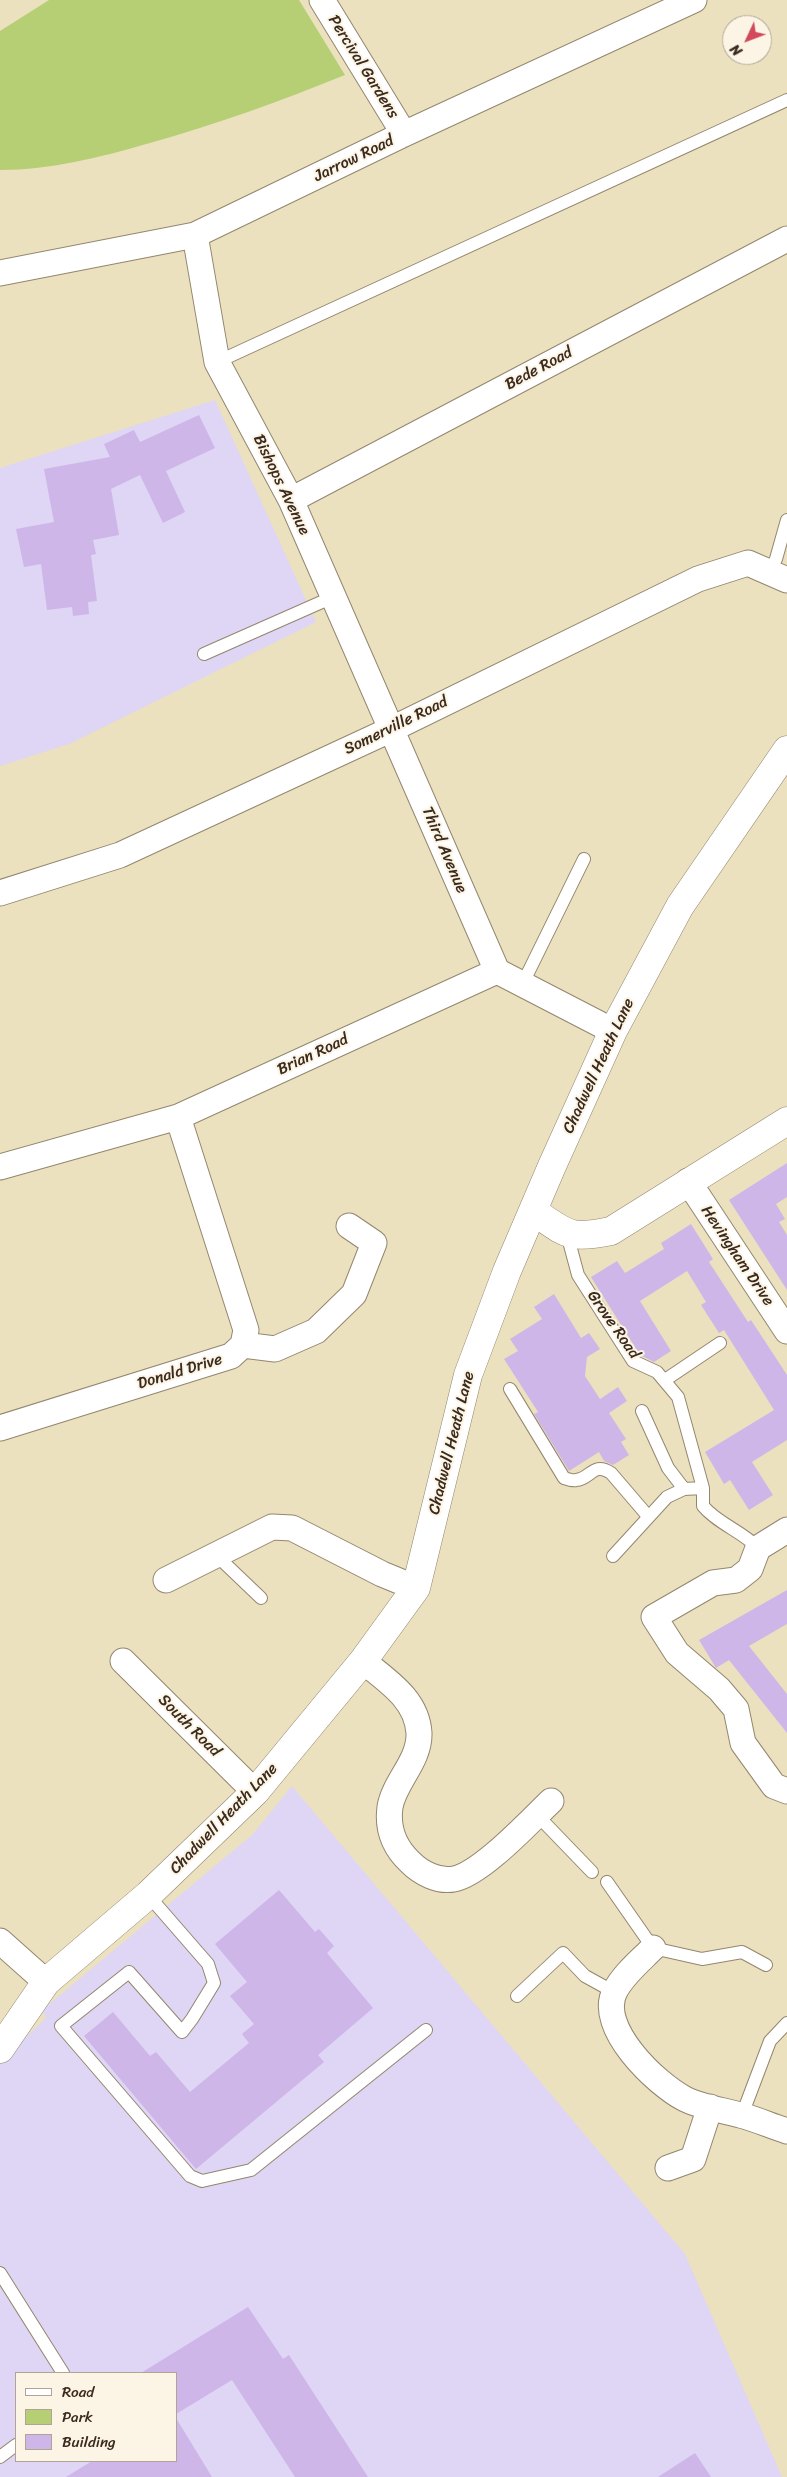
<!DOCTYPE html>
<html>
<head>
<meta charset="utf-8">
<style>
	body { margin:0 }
	#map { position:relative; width:787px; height:2477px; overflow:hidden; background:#ebe1bf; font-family:Sriracha,sans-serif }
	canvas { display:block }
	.legend { position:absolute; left:15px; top:2372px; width:162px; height:90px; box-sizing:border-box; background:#fcf5e5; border:1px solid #afa495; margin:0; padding:6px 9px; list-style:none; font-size:15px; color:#3b2a1e }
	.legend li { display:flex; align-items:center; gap:10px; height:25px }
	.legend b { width:25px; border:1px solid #afa495 }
	.north { position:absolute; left:722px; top:15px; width:50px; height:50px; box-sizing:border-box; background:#fcf5e5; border:1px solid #afa495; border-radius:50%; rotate:227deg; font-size:14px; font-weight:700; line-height:20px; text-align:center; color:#3b2a1e }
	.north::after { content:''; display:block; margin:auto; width:18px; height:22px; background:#d1495b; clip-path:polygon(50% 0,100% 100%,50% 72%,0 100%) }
</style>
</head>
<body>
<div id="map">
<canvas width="787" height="2477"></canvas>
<ul class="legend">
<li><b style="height:6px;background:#fff"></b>Road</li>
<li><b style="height:14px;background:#b6cf74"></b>Park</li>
<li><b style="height:14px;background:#ceb6e8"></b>Building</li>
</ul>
<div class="north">N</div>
</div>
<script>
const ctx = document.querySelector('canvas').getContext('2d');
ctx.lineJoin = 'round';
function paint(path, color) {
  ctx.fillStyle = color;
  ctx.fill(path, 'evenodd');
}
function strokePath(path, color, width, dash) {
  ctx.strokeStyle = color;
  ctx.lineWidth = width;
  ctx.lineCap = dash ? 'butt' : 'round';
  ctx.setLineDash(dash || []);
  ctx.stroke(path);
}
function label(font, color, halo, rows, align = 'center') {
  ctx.font = font + ' Sriracha,sans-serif';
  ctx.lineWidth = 4;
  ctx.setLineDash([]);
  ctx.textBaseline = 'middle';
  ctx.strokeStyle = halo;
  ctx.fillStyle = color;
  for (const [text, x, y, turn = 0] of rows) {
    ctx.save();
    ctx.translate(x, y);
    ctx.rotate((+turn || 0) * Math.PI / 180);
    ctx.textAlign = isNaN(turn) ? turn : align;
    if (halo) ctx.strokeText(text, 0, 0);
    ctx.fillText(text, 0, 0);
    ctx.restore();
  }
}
const built = new Path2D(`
	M215,400L316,622L69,744L0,766V468Z
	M292,1786L685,2254L782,2477H0V2065L10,2052L46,2018L42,2010L252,1835ZM16,2373H176V2461H16Z`);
const green = new Path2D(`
	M49,0H299L345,75C281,101 217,124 150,143C101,157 51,170 0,170V31Z`);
const building = new Path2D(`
	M199,415L215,448L166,471L185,512L163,523L140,475L111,489L119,535L93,540L96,554L91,555L97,601L88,602L89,614L73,616L72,607L47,610L41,564L24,567L16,529L54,522L44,469L110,457L104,444L134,430L140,442Z
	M787,1163V1197L776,1204L785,1219L779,1222L787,1235V1290L729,1200Z
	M691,1224L713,1259L709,1262L748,1322L751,1320L787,1375V1440L752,1462L773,1495L749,1510L730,1480L724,1484L705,1452L774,1410L724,1330L719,1333L701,1305L706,1302L687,1271L640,1301L671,1351L654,1362L640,1355L591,1277L617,1261L625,1273L664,1249L661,1243Z
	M554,1294L581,1338L589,1333L600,1349L587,1357L585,1376L600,1399L618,1387L627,1401L609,1413L626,1439L621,1442L629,1455L613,1465L604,1461L599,1452L569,1471L534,1414L538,1412L504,1359L518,1351L510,1339L542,1319L534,1307Z
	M787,1590V1624L749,1646L787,1694V1733L729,1660L716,1668L699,1640Z
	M279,1890L315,1932L319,1929L334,1946L327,1953L373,2008L318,2055L324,2062L196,2169L84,2036L113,2012L150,2056L156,2052L190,2092L249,2043L242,2034L254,2024L230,1996L247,1982L215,1944Z
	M248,2307L283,2359L289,2355L368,2477H295L232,2380L176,2414V2373H141Z
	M176,2418L212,2477H66L92,2461H176Z
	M695,2453L711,2477H658Z`);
const lane = new Path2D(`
	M217,362L787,100
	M769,572L776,559L787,520
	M204,654L333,597
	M522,985L584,859
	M567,1234L578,1275L633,1361L657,1372L678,1397L703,1488
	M665,1380L720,1343
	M510,1389L564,1478C567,1479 573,1481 576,1480C591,1479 593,1461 611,1473L647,1515
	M642,1411L668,1468L684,1489
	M216,1555L261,1598
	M613,1556L667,1497L684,1489L703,1488V1506C718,1524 742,1531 758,1548
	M537,1815L592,1872
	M607,1882L653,1948L702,1959L742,1952L766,1965
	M148,1895L208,1964L214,1983L192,2019L182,2032L129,1972L61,2026L190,2176L202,2181L251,2170L426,2030
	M517,1996L563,1953L585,1976L614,1992
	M742,2115L770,2041L787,2023
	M0,2273L63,2373
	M0,2457L16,2445`);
const street = new Path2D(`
	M322,0L404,134
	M195,235L217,362L291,500L497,971
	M0,273L195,235L404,134L694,0
	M291,500L787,239
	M0,893L120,855L392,729L698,579L748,563L787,580
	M0,1167L178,1117L497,971L613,1031
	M688,1181L787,1331
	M243,1345L275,1349L316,1331L354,1294L374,1243L349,1226
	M0,1428L231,1356L243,1345L246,1330L178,1117
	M787,1530L758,1548L750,1569L736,1580L713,1583L654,1617L677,1653L719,1689L736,1709L743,1743L774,1786L787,1791
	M166,1580L272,1527L292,1528L382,1574L416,1588
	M123,1661L255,1792
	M363,1661C387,1681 417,1699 419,1733C420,1761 394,1782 390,1807C387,1829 394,1847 410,1862C421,1873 438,1882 454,1879C481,1874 530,1821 551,1801
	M0,1941L46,1982
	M653,1948C640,1961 623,1975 615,1991C596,2027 656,2084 685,2099C701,2107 722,2110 740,2115C756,2119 771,2126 787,2131
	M668,2168L693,2159L710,2107`);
const secondary = new Path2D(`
	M533,1211C567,1234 569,1240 611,1231L787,1121
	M0,2049L46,1982L148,1895L255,1792L363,1661L416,1588L468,1375L507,1271L552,1166L613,1031L680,906L787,750`);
const streetNames = [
	["Percival Gardens",363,67,58],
	["Jarrow Road",354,159,-26],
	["Bede Road",539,369,-28],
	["Bishops Avenue",281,485,64],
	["Somerville Road",396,726,-26],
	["Third Avenue",444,850,67],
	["Brian Road",313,1055,-25],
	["Chadwell Heath Lane",599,1066,-65],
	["Hevingham Drive",737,1256,56],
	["Grove Road",613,1325,55],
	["Donald Drive",180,1372,-17],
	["Chadwell Heath Lane",452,1443,-76],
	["South Road",189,1726,45],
	["Chadwell Heath Lane",224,1819,-46]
];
paint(built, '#dfd5f5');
paint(green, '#b6cf74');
paint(building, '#ceb6e8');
strokePath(lane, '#93866e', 14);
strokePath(street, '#93866e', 27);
strokePath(secondary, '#93866e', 29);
strokePath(lane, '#fff', 12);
strokePath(street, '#fff', 25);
strokePath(secondary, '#fff', 28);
label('16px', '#3b2a1e', '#fcf5e5', streetNames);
</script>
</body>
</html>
